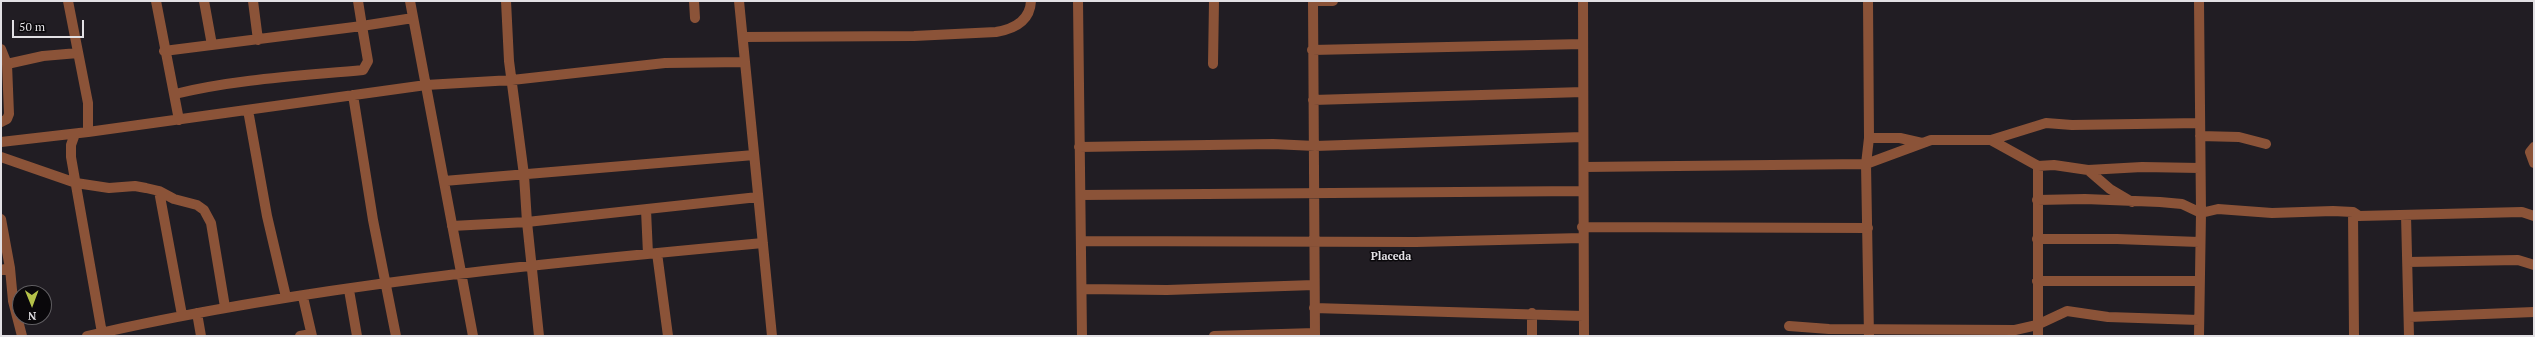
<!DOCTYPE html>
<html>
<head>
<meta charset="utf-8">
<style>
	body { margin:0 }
	#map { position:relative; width:2535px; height:337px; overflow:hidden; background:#211d23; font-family:"PT Serif",serif }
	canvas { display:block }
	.frame { position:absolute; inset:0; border:2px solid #e2e0e4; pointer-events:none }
	.north { position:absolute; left:12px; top:285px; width:40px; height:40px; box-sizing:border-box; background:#0a080b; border:1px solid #605e62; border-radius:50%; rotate:179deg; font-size:11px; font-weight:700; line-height:16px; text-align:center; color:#e2e0e4 }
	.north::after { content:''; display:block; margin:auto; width:14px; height:18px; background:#b5c249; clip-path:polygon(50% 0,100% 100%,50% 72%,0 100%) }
	.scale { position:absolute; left:12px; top:20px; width:72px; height:18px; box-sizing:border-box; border:2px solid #e2e0e4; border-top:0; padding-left:5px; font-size:12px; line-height:14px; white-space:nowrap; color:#e2e0e4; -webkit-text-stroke:3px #0a080b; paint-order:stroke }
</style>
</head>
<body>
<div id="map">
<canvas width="2535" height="337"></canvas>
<div class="frame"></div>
<div class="north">N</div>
<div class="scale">50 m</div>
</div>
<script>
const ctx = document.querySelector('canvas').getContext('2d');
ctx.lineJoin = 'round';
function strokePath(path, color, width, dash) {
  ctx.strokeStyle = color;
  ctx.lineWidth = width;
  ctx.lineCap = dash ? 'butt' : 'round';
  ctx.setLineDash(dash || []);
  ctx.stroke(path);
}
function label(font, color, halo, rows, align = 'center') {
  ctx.font = font + ' "PT Serif",serif';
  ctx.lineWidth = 3;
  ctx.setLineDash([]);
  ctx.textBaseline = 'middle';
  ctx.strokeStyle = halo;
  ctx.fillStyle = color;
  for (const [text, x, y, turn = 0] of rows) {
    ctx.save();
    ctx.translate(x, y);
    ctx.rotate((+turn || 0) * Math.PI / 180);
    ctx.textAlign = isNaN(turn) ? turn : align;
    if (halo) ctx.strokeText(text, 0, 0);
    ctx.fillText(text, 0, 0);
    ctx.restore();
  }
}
const minor = new Path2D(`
	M68,1L88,103V132
	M156,1L179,120
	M204,1L212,45
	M253,1L258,40
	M410,1L473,336
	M506,1L509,61L524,175L527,222L539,336
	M694,1L695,18
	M739,1L772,336
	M1078,1L1082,336
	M1313,1L1315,336
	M1313,1H1333
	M1583,1L1584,336
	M1868,1L1869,138L1866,164L1869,336
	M2199,1L2201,213L2199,336
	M743,37L914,36L996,32C1014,29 1030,21 1031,1
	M1,49L7,64
	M1312,50L1583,44
	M164,51L362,26L358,1
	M1213,64L1214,1
	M175,94C237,79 300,76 363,70L368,61L362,26L413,18
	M353,95L373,220L396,336
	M1313,100L1583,92
	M248,110L267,216L286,297
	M1,122L7,119L9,114L7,64L43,56L78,53
	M75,134L71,145V157L102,333
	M2200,136L2239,137L2266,144
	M1869,138H1900L1922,143
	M1991,140L2046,123L2072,125L2200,123
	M1,142L88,132L426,85L512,80L665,63L745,62
	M1079,147L1273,144L1315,146L1582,137
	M2534,147L2530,152L2534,163
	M1,157L76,183L109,188L135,186L146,188L159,191L174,199L197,205L204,210L211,223L225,307
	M2038,166V336
	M1584,167L1866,164L1931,140H1991L2038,166L2054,165L2088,170L2110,189L2132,202
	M2088,170L2142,167L2200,168
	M444,181L754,155
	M159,191L182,315
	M1081,195L1583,191
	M2037,200L2085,199L2160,202L2182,204L2201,213L2218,209L2272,213L2333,211L2353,212L2359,216L2522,212L2534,216
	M646,210L648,254
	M2353,212L2354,336
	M2406,215L2409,336
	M1,219L10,268
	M452,226L527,222L758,197
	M1582,227L1868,228
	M2037,239H2117L2199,242
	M1082,241L1416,242L1582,238
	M657,253L668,336
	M2408,262L2518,260L2534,265
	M1,270L10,268L13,301L22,336
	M2037,281H2199
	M1083,289L1167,290L1314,285
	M349,290L357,336
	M303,297L312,336
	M1314,308L1583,316
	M197,313L201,336
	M1532,313V336
	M2409,317L2534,312
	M1789,326L1829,329L2015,330L2037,325L2067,311L2108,317L2199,320
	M87,336C309,285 536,264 763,243
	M300,336L311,334
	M1214,336L1315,333`);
const neighbourhoodNames = [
	["Placeda",1391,257]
];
strokePath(minor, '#8b5338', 10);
label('bold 11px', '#e2e0e4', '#0a080b', neighbourhoodNames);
</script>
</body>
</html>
